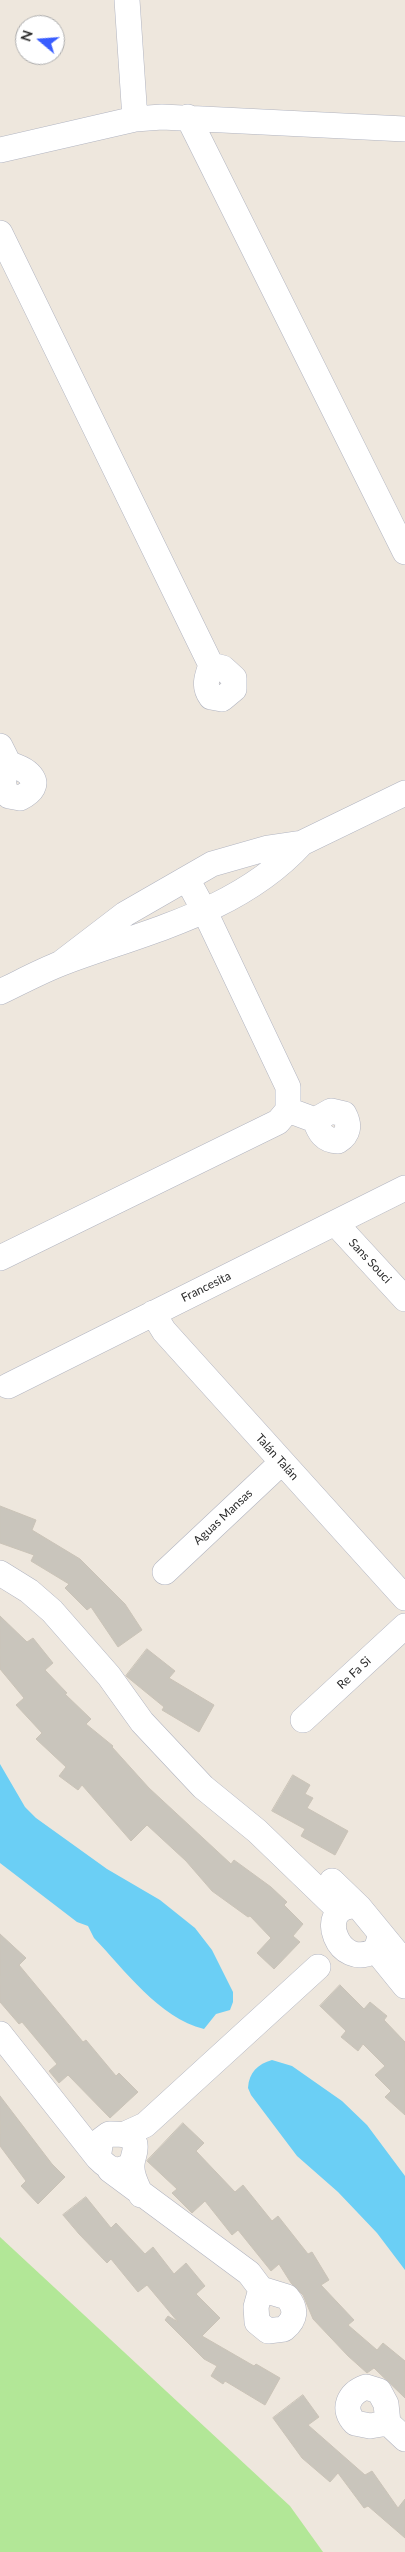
<!DOCTYPE html>
<html>
<head>
<meta charset="utf-8">
<style>
	body { margin:0 }
	#map { position:relative; width:405px; height:2552px; overflow:hidden; background:#eee7dd; font-family:Lato,sans-serif }
	canvas { display:block }
	.north { position:absolute; left:15px; top:15px; width:50px; height:50px; box-sizing:border-box; background:#fff; border:1px solid #ababab; border-radius:50%; rotate:288deg; font-size:14px; font-weight:700; line-height:20px; text-align:center; color:#2c2c2c }
	.north::after { content:''; display:block; margin:auto; width:18px; height:22px; background:#395dff; clip-path:polygon(50% 0,100% 100%,50% 72%,0 100%) }
</style>
</head>
<body>
<div id="map">
<canvas width="405" height="2552"></canvas>
<div class="north">N</div>
</div>
<script>
const ctx = document.querySelector('canvas').getContext('2d');
ctx.lineJoin = 'round';
function paint(path, color) {
  ctx.fillStyle = color;
  ctx.fill(path, 'evenodd');
}
function strokePath(path, color, width, dash) {
  ctx.strokeStyle = color;
  ctx.lineWidth = width;
  ctx.lineCap = dash ? 'butt' : 'round';
  ctx.setLineDash(dash || []);
  ctx.stroke(path);
}
function label(font, color, halo, rows, align = 'center') {
  ctx.font = font + ' Lato,sans-serif';
  ctx.lineWidth = 4;
  ctx.setLineDash([]);
  ctx.textBaseline = 'middle';
  ctx.strokeStyle = halo;
  ctx.fillStyle = color;
  for (const [text, x, y, turn = 0] of rows) {
    ctx.save();
    ctx.translate(x, y);
    ctx.rotate((+turn || 0) * Math.PI / 180);
    ctx.textAlign = isNaN(turn) ? turn : align;
    if (halo) ctx.strokeText(text, 0, 0);
    ctx.fillText(text, 0, 0);
    ctx.restore();
  }
}
const green = new Path2D(`
	M0,2237L290,2506L323,2552H0Z`);
const water = new Path2D(`
	M0,1764L25,1807L36,1818L107,1869L160,1900L195,1928L212,1950L233,1992V2002L230,2010L216,2014L204,2029C159,2018 124,1969 94,1938L88,1926L77,1922L0,1863Z
	M272,2060L292,2066L342,2101L367,2125L405,2176V2270L377,2233L338,2192L297,2156L251,2095L248,2088C249,2072 258,2064 272,2060Z`);
const building = new Path2D(`
	M0,1506L36,1520L32,1530L80,1559L125,1604L142,1630L118,1647L91,1607L87,1610L65,1588L69,1584L31,1561L34,1555L0,1543Z
	M0,1616L27,1642L33,1638L53,1663L45,1670L67,1693L65,1694L91,1719L86,1724L113,1746L112,1747L149,1788L231,1864L234,1860L271,1887L287,1902L284,1905L303,1924L293,1936L300,1942L274,1969L257,1953L271,1938L250,1916L248,1917L212,1891L186,1861L147,1825L131,1841L82,1785L78,1790L59,1776L66,1767L36,1739L42,1733L16,1705L24,1698L0,1669Z
	M147,1649L175,1671L169,1678L214,1705L199,1732L162,1710L164,1707L126,1676Z
	M293,1775L310,1785L305,1794L313,1798L307,1808L348,1831L335,1855L301,1836L305,1829L272,1811Z
	M0,1934L26,1958L19,1965L83,2042L86,2040L116,2076L119,2073L138,2092L110,2118L68,2075L59,2083L49,2071L57,2064L22,2022L19,2024L0,2002Z
	M340,1985L364,2009L370,2002L387,2016L384,2020L405,2042V2115L385,2097L391,2091L375,2075L385,2066L363,2044L358,2051L341,2037L346,2031L320,2006Z
	M0,2096L52,2164L65,2177L38,2204L21,2186L26,2181L0,2146Z
	M183,2123L204,2143L196,2151L235,2192L243,2185L272,2221L278,2216L308,2254L312,2252L329,2280L321,2285L354,2320L348,2325L377,2350L383,2343L405,2361V2398L374,2368L367,2373L348,2356L313,2319L303,2295L291,2283L279,2264L271,2271L238,2230L232,2235L205,2201L192,2213L172,2193L177,2189L147,2161Z
	M86,2197L111,2228L116,2223L145,2254L153,2247L174,2274L186,2263L205,2286L196,2294L220,2318L202,2336L254,2366L256,2364L280,2378L265,2405L225,2381L223,2384L211,2376L217,2366L204,2359L165,2320L168,2316L178,2322L147,2285L138,2292L111,2259L107,2263L79,2234L63,2215Z
	M303,2395L319,2417L308,2425L365,2475L372,2471L398,2508L405,2499V2538L368,2506L364,2508L338,2473L330,2482L302,2458L273,2418Z`);
const minor = new Path2D(`
	M127,0L135,119
	M188,117L405,552
	M0,150L135,119L162,117L405,129
	M0,233L211,665C207,677 203,686 211,697L222,699L234,689V678L223,668L211,665
	M0,746L9,764C4,776 0,785 9,796L20,798C48,784 28,769 9,764
	M187,879L205,912L288,1087V1110
	M61,963L125,914L212,864L268,848L302,843L405,793
	M0,992C21,982 41,971 62,963C147,931 239,912 302,843
	M331,1111L344,1114C350,1125 349,1134 338,1141C324,1141 319,1132 315,1120Z
	M336,1224L405,1299
	M0,1258L278,1122L288,1110L315,1120
	M153,1313L164,1331L405,1598
	M8,1386L405,1188
	M165,1572L281,1463
	M0,1573L29,1591L52,1611L109,1676L142,1722L203,1787L257,1831L339,1910
	M303,1720L405,1626
	M332,1881L359,1907L405,1963
	M354,1906C315,1906 337,1973 376,1950L381,1934
	M379,1954L405,1986
	M0,2034L98,2158
	M125,2134L145,2125L318,1967
	M132,2164C116,2174 110,2170 98,2158L101,2140L109,2134C119,2134 137,2133 135,2149C135,2154 132,2159 132,2165C131,2176 137,2185 141,2195
	M110,2170L249,2273L261,2289L287,2297C297,2309 296,2319 284,2329L268,2331L257,2322L256,2307L261,2289
	M388,2423L370,2426L355,2423C341,2409 349,2393 366,2387L379,2391L386,2404L388,2423L405,2439`);
const streetNames = [
	["Sans Souci",370,1261,47],
	["Francesita",206,1287,-26],
	["Talán Talán",277,1457,48],
	["Aguas Mansas",223,1517,-43],
	["Re Fa Si",354,1673,-43]
];
paint(green, '#b2e797');
paint(water, '#6bcff5');
paint(building, '#c9c5bc');
strokePath(building, '#cac3b7', 1);
strokePath(minor, '#b1b4c0', 26);
strokePath(minor, '#fff', 25);
label('12px', '#2c2c2c', '#fff', streetNames);
</script>
</body>
</html>
